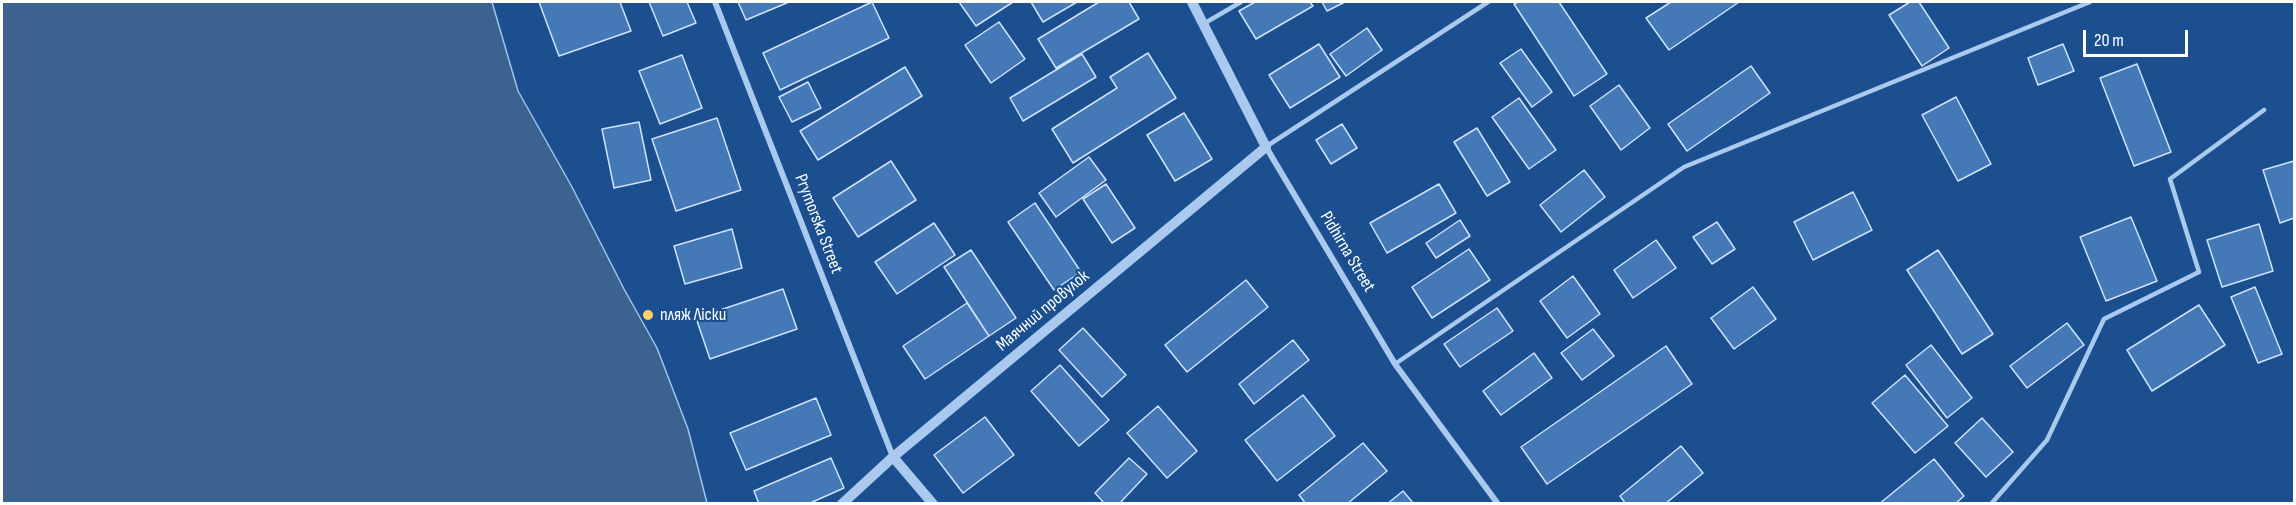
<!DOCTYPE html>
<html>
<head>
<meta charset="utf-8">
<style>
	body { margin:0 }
	#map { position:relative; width:2296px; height:505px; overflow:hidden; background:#1b4f8f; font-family:"Sofia Sans Condensed",sans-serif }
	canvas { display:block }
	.frame { position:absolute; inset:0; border:3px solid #fff; pointer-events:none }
	.scale { position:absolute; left:2083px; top:30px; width:105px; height:27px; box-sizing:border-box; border:3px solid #fff; border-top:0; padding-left:8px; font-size:18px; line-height:21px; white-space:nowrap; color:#fff; -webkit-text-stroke:4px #1b4f8f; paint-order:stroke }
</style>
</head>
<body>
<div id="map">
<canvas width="2296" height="505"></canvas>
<div class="frame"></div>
<div class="scale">20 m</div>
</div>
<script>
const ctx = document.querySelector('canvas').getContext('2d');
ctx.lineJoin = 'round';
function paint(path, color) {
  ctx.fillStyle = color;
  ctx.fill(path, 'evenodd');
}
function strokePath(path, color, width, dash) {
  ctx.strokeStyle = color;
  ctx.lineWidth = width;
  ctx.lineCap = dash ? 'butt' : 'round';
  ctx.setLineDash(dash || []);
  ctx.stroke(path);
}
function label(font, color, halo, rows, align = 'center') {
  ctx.font = font + ' "Sofia Sans Condensed",sans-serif';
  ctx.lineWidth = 4.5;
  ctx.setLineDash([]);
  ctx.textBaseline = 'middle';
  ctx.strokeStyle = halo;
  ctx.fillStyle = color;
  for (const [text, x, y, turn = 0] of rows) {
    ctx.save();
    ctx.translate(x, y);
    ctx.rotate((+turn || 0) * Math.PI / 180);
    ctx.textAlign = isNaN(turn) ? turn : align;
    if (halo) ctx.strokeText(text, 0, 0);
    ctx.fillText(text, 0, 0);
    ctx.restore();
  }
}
const water = new Path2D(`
	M2,2H492L518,91L572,187L624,289L657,348L688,429L707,503H2Z`);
const building = new Path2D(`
	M539,2H620L631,31L559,56Z
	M649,2H687L696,23L663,36Z
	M738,2H789L746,20Z
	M872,2L889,38L780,90L763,53Z
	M959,2H1013L976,26Z
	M1031,2H1077L1043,22Z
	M1099,2H1129L1139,19L1056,68L1038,39Z
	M1255,2H1310L1313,6L1256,39L1239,11Z
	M1322,2H1345L1327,11Z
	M1518,2H1559L1607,74L1574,96L1514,4Z
	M1671,2H1739L1669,50L1646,18Z
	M1910,2H1919L1949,48L1922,66L1889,15Z
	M999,22L1025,59L991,83L965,45Z
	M1367,28L1382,50L1346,76L1330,54Z
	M1319,44L1340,77L1290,108L1269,75Z
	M2063,44L2074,71L2038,85L2028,58Z
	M1521,49L1552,92L1532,107L1500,63Z
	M1148,53L1176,98L1073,163L1052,129L1117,88L1110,77Z
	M1082,54L1096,77L1023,121L1010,98Z
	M682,55L702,108L660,124L639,71Z
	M2137,64L2171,152L2134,166L2100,78Z
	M1751,66L1770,93L1687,151L1668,124Z
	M905,67L922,96L818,160L800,131Z
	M808,82L821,108L792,122L779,97Z
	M1619,85L1650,128L1621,150L1590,106Z
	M1956,97L1991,164L1958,181L1922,115Z
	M1519,98L1556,150L1529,169L1492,117Z
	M1184,113L1212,159L1175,181L1147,135Z
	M717,118L741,190L676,211L652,139Z
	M639,122L651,180L614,188L602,129Z
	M1342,124L1357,148L1331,164L1316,140Z
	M1477,128L1510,182L1487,196L1454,142Z
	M1089,157L1106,180L1056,217L1039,193Z
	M891,161L916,200L858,237L833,198Z
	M2294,161V218L2280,223L2263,170Z
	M1584,170L1605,197L1561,232L1540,205Z
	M1106,184L1135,228L1112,243L1083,199Z
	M1439,184L1456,213L1387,253L1370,223Z
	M1853,192L1872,230L1813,260L1794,222Z
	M1035,203L1081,272L1054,290L1008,222Z
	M2131,217L2157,281L2106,301L2080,237Z
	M1460,220L1470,236L1436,258L1426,243Z
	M1717,222L1735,249L1712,264L1693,237Z
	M934,223L955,255L897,294L875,262Z
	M2259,224L2273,271L2222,287L2207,240Z
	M732,229L742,268L685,284L674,246Z
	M1656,240L1676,268L1633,298L1614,270Z
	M1469,249L1490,280L1432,318L1412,287Z
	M971,250L1016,318L989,336L944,267Z
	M1938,250L1993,334L1962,354L1907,270Z
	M1573,276L1600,314L1567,338L1540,301Z
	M1246,280L1268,307L1187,372L1165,345Z
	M1753,287L1776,319L1734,349L1711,318Z
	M2255,287L2282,354L2258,363L2231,297Z
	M783,289L797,329L710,359L696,318Z
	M967,303L989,336L925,379L903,346Z
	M2199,305L2225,345L2152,391L2127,350Z
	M1497,308L1513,331L1460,367L1444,344Z
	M2067,323L2084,345L2027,388L2010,366Z
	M1083,328L1126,375L1102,397L1059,350Z
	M1593,329L1614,356L1582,380L1561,353Z
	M1293,340L1309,360L1254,404L1239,384Z
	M1931,345L1972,398L1947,418L1906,365Z
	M1666,346L1692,384L1547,484L1521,447Z
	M1534,353L1552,378L1501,415L1483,391Z
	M1060,365L1109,420L1079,446L1031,391Z
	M1905,375L1948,426L1915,453L1872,403Z
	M1303,395L1335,436L1277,481L1245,440Z
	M816,398L831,435L746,470L730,433Z
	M1158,406L1197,451L1167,478L1127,433Z
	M985,417L1014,455L963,493L934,455Z
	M1982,418L2013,452L1986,477L1955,443Z
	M1363,443L1387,471L1347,504H1306L1299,495Z
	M1681,446L1703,473L1665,504H1626L1620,496Z
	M831,458L844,488L808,504H759L754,491Z
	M1129,458L1147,474L1119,504H1105L1095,493Z
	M1934,459L1964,496L1955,504H1879Z
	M1403,491L1414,504H1387Z`);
const service = new Path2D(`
	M1205,23L1241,2
	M1267,146L1488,2
	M1395,364L1684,167L2090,2
	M1991,504L2047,440L2104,319L2199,272L2170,179L2264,110`);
const minor = new Path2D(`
	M715,2L893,457
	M1266,147L1395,364L1498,504`);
const tertiary = new Path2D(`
	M893,457L933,504
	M842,504L893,457L1266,147L1192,2`);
const markers = [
	[648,315,6,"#ffd166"]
];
const streetNames = [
	["Prymorska Street",818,224,69],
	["Pidhirna Street",1347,252,59],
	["Маячний провулок",1043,311,-40]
];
const poiNames = [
	["пляж Ліски",660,315]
];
paint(water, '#3c6290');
strokePath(water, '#9cc4f0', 1.5);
paint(building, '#4478b7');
strokePath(building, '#cfe3fa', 1.5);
strokePath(service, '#a9c9ee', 4.5);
strokePath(minor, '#a9c9ee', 6);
strokePath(tertiary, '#a9c9ee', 10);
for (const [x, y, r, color] of markers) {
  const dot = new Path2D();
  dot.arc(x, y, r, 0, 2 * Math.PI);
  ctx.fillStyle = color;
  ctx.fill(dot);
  strokePath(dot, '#1b4f8f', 2);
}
label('18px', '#fff', '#1b4f8f', streetNames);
label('18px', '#fff', '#1b4f8f', poiNames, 'left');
</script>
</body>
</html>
